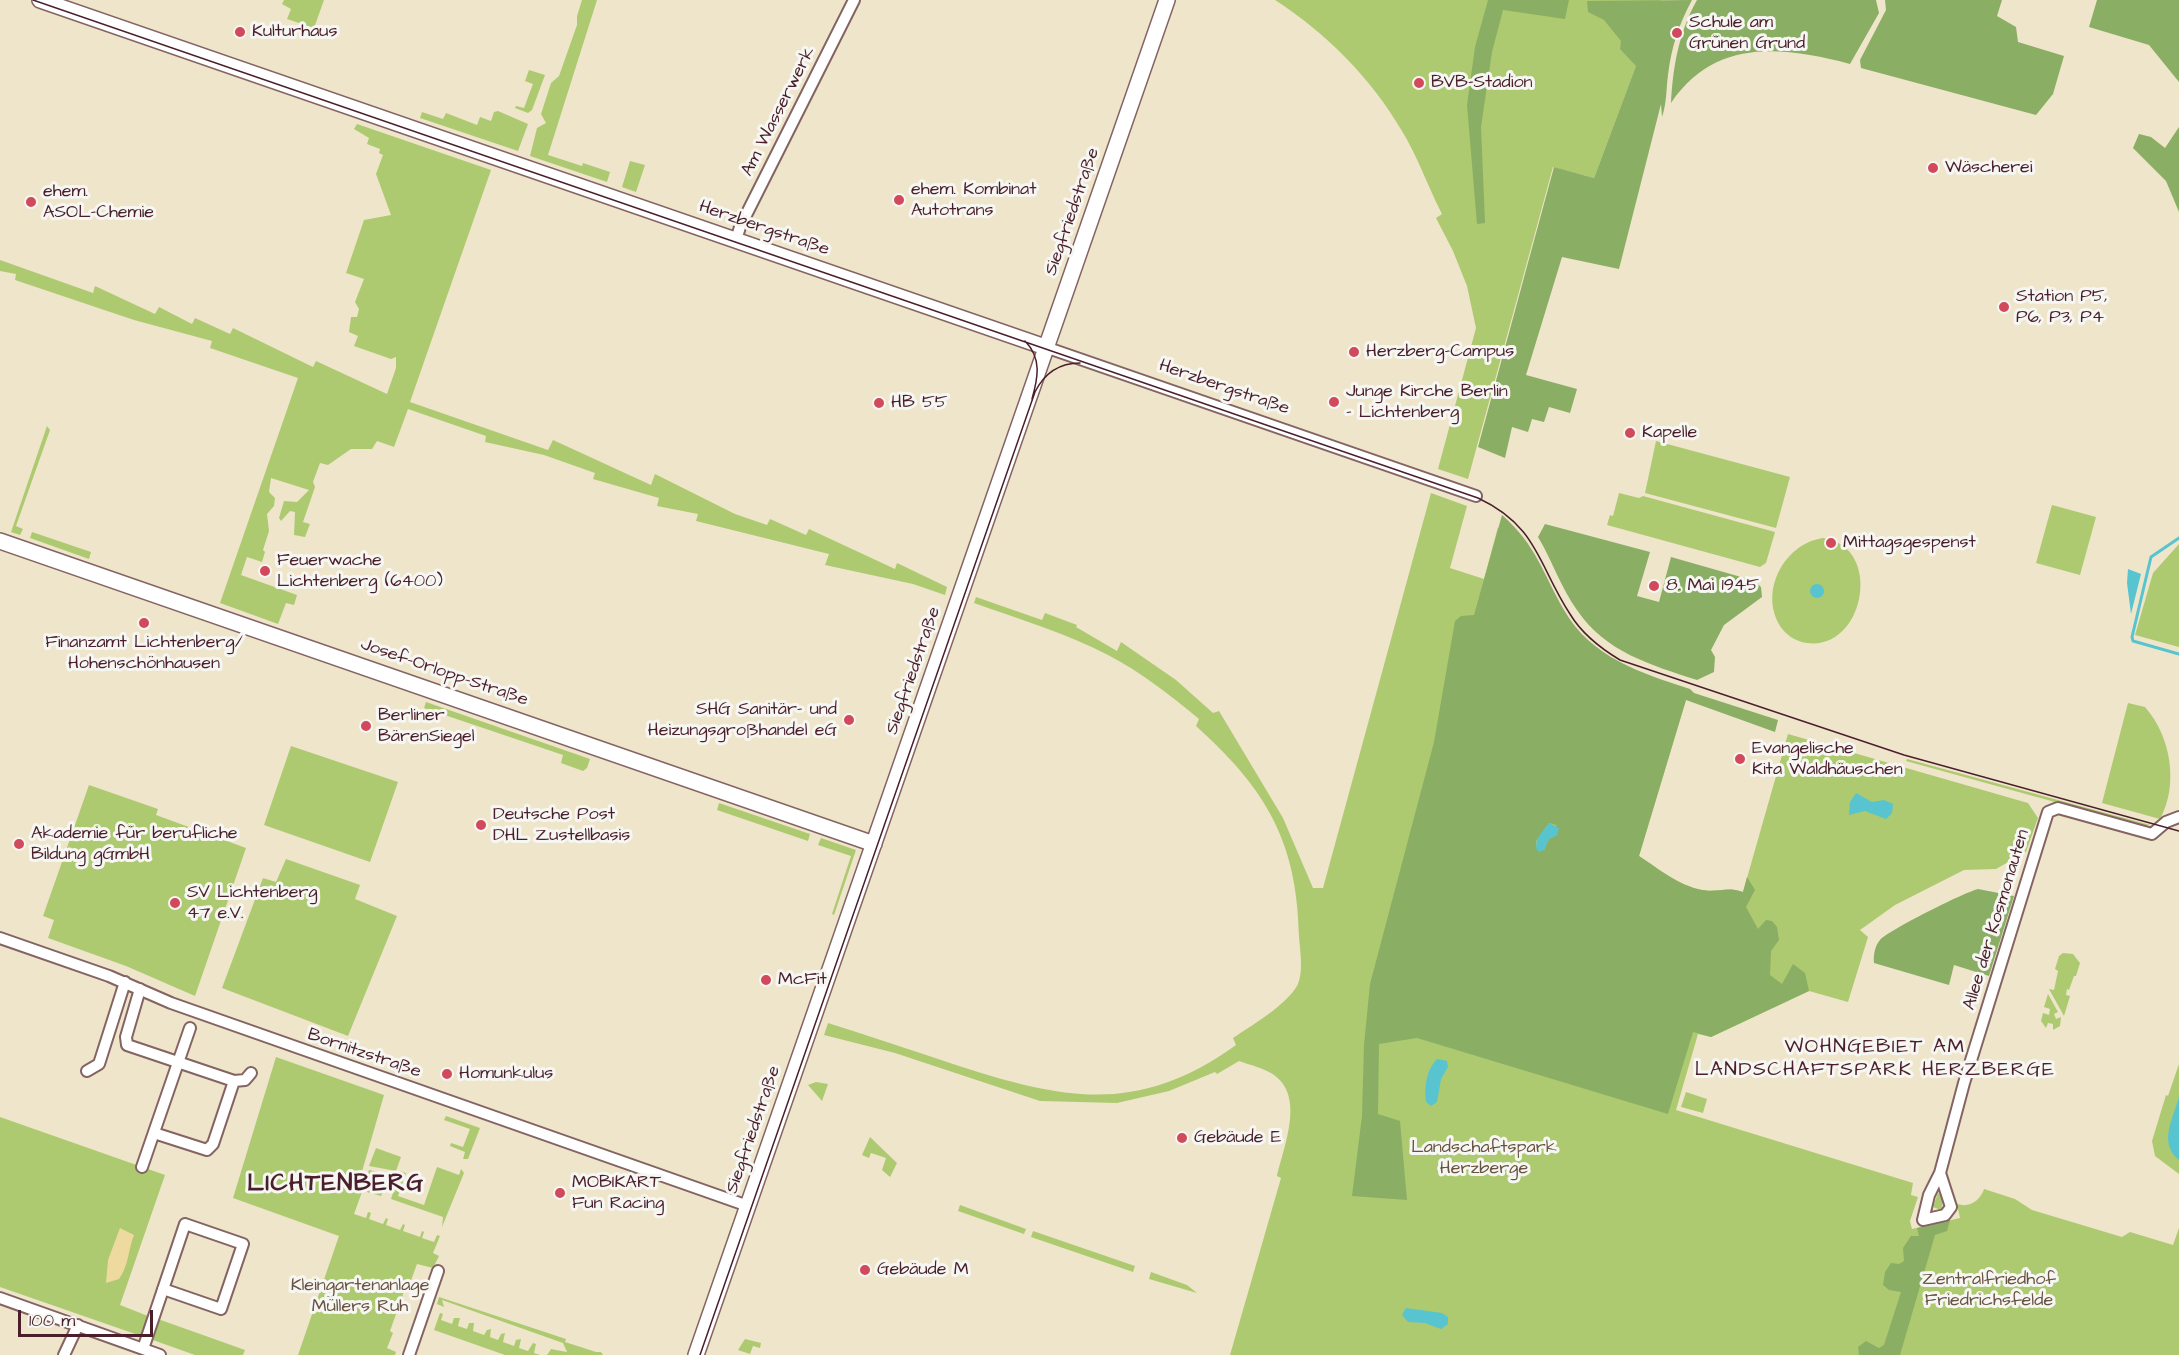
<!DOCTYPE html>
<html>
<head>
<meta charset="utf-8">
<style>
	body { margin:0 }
	#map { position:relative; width:2179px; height:1355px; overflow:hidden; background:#efe5cb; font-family:"Architects Daughter",sans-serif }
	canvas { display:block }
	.scale { position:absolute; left:18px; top:1310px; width:135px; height:27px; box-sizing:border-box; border:3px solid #4a1f2b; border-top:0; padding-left:8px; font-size:18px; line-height:21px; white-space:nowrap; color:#4a1f2b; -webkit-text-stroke:4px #f6f6f2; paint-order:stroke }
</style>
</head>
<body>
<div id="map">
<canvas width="2179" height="1355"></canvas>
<div class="scale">100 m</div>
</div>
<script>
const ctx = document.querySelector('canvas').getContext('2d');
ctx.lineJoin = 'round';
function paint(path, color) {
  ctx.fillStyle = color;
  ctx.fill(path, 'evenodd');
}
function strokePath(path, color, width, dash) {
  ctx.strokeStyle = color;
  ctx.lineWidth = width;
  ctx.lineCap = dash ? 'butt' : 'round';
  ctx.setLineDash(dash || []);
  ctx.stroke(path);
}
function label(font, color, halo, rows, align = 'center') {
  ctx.font = font + ' "Architects Daughter",sans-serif';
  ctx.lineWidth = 6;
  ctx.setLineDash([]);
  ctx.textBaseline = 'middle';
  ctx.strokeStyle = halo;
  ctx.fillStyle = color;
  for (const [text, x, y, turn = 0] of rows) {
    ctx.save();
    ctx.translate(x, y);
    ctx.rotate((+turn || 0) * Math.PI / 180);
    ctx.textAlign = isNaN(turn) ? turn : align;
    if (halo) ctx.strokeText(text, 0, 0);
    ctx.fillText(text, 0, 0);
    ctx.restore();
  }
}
const green = new Path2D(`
	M284,0H324L314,28L287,19L291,9L282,4Z
	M582,0H597L548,155L582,166L583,163L610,172L607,182L530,156L537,128L546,123L541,114L551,83L559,76L577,25V16Z
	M1275,0H1661L1594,178L1553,167L1468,479L1438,469L1476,328L1467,286L1453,251L1436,218L1442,214C1428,187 1418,157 1402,131C1371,78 1326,33 1275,0Z
	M529,70L545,75L532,110L528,113L515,108L516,106L524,108L533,84L525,81Z
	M498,111L528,124L518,151L420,118L422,112L443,119L446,113L477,125L480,117L491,121L494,112Z
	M357,124L491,170L410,402L548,450L553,440L651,485L655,474L735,514L767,525L770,519L806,535L809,529L895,569L897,563L947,587L945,595L913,584L825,565L829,554L696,521L698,514L657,506L659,498L593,479L595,473L544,455L485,442L486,436L408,409L394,447L377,441L372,449H351L328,465L320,463L313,482L315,487L303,522L310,524L305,537L294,535L295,512L290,511L281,521L279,518L284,501L297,502L309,490L271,478L269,492L275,498L274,506L267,514L269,531L263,550L265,552L262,562L247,557L241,575L297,595L294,605L286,603L278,624L220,603L298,378L210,348L212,341L134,320L15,280L16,274L0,271V260L93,293L95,286L155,314L159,307L192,324L195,318L230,334L233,328L313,367L316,361L387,394L396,368V357L391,359L354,346L358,336L349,332L351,317H357L359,309L355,302L364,279L346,273L364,220L391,215L376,174L383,155L379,153L380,149L367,144L369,138L354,129Z
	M630,161L645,165L636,192L622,187Z
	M47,426L50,430L16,526L23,529L20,535L11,532Z
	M1656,441L1790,477L1776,528L1645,493Z
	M1431,493L1467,506L1450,568L1484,579L1498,527L1576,646L1686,700L1639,856C1659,869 1678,885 1702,890C1719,893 1725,886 1743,892L1788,734L2028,803L2038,818L2026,852L1996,869L1964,870L1895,905L1860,930L1868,937L1848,1002L1809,991L1711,1037L1698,1034L1676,1110L1913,1183L1911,1195L1918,1197L1910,1221L1912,1229L1960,1218L1957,1204C1969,1208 1980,1201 1984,1189L2015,1199L2032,1210L2122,1237L2130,1232L2173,1245L2179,1228V1355H1230L1281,1178L1277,1176C1284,1146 1305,1097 1274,1075C1264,1068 1250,1065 1239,1061L1217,1074L1215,1072L1169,1091L1117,1103L1040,1101L895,1053L824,1035L828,1023C872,1037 915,1051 959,1066C1065,1100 1139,1115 1236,1045L1233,1038C1251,1026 1286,1005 1297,986C1304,973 1300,951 1299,936C1297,841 1266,789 1196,726L1199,719C1170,695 1141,672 1108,655C1065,633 1019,619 974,603L976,597L1042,620L1045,613L1077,625L1076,627L1117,651L1121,642L1176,680L1213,713L1219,711L1283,818L1313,888H1323Z
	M1619,493L1639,498L1643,496L1775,532L1766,563L1760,567L1607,525L1610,515L1613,516Z
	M2052,505L2096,517L2080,575L2036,563Z
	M32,532L91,552L89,559L30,538Z
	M1823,538C1884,546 1865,651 1807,643C1798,642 1789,637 1783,630C1757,596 1782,544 1823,538Z
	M2179,544V647L2135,635L2153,573Z
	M426,702L590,759L587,768L583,771L561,763L563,755L424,708Z
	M2128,703L2145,707C2171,736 2179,785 2160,819L2102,803Z
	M291,746L398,782L370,862L264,825Z
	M1907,759L2150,825L2142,826L1906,761Z
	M89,785L158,809L156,815L246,848L195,996L126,966L48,938L54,920L43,916Z
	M719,803L810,834L808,841L717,810Z
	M821,838L856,850L834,915L832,914L851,856L818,845Z
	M286,859L360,885L355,899L397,916L348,1036L222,988L263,878L276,882Z
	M2063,953L2073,954L2080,963L2076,976H2074L2069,990L2067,989L2066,995L2070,996L2064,1016L2049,989L2054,990L2058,971L2055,969L2059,956Z
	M2048,994L2058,1012L2054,1014L2056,1019L2061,1017L2060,1026L2053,1030V1024L2048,1023L2046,1028L2041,1021L2043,1013L2049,1015L2050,1009L2044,1007Z
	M276,1057L384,1095L357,1189L362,1192L354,1214L366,1218L368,1212L371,1213L369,1219L383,1224L386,1218L388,1219L386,1225L400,1230L403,1224L405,1225L403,1231L420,1237L422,1231L424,1232L422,1238L434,1242L437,1235L440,1236L433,1253L439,1256L433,1268L417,1264L409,1286H406L390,1331L393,1333L387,1348L396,1352L395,1355H298L339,1236L233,1198Z
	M2179,1064V1174L2155,1156L2152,1141L2166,1095L2168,1096Z
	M816,1082L828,1084L822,1101L808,1085Z
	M1686,1092L1707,1099L1703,1113L1681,1107Z
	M446,1116L480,1128L468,1159H463L465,1152L450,1146L451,1143L463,1147L470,1129L444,1120Z
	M0,1117L165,1175L120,1305L148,1316L141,1336L0,1287Z
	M870,1137L897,1163L890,1177L882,1170L886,1158L871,1153L869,1158L862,1155Z
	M376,1148L401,1157L396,1171L369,1166Z
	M437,1167L459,1175L461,1169L464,1173L442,1227L443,1217L391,1199L400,1171L406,1173L398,1196L424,1205Z
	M369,1170L392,1175L381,1196L367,1192L364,1186Z
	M1938,1193L1944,1197L1941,1210L1933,1207Z
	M960,1205L1026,1229L1024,1234L958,1211Z
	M1033,1231L1135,1266L1133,1272L1031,1237Z
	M1151,1272L1187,1285L1197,1293L1149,1279Z
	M439,1297L566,1339L565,1342L596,1352H601L603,1355H547L551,1349L567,1352L563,1343L442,1300L444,1307L437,1304Z
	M440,1313L443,1314L441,1320L452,1324L454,1318H460L458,1326L467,1329L469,1323H474L473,1331L484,1335L487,1330L491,1329L490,1337L498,1340L501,1334L505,1333L503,1342L514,1346L516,1340L521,1339L519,1348L528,1351L533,1343L536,1344L534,1353L540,1355H505L434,1330Z
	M158,1319L245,1350L243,1355H195L150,1339Z
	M745,1339L761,1343L760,1348L753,1346L750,1354L738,1350Z`);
const forest = new Path2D(`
	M1488,0H1569L1565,19L1503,10L1492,52L1481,127L1485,223L1477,224L1467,105L1475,47Z
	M1692,0C1679,24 1671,48 1668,75C1666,90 1667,102 1662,117L1661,104L1619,269L1562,257L1526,375L1577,389L1570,413L1549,407L1544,422L1532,419L1528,432L1512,427L1505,458L1478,447L1554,167L1594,178L1636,66L1620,49L1621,41L1604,20L1588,12L1587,1Z
	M1697,0H1876L1879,13L1850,64C1784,47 1716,37 1671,103C1673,66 1679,32 1697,0Z
	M1885,0H2002L1997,16L2016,27L2018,42L2064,56L2053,94L2036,115L1861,68L1860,60L1886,10Z
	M2097,0H2179V82L2149,45L2089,27Z
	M2179,127V212L2166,181L2133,148L2139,134L2151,137L2165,148Z
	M1502,515C1537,546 1542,572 1564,610C1591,658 1642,673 1690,689L1694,693L1778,720L1775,732L1686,700L1639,856C1659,869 1677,885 1702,890C1719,893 1725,886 1743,892L1747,877L1755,890L1746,907L1758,929L1766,920L1772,921L1777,927L1779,940L1771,951L1770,975L1782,984L1793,964L1805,973L1809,991L1711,1037L1693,1032L1668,1114L1417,1038L1379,1044L1378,1114L1400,1121L1407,1200L1352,1196L1362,1116L1364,1045L1370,984L1434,742L1455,621L1461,616L1474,615ZM1549,823L1556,825L1557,835L1549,839L1544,850L1536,848V841Z
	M1545,524L1650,552L1637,596L1659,602L1671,557L1755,581L1761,587L1762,597L1724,625L1711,650L1715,657L1714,672L1697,680C1651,665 1605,652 1577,610C1561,588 1552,560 1538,537Z
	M1978,889L2014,896L1989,976L1954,965L1949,985L1874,963C1873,956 1875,945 1880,940C1889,930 1963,893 1978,889Z
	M1950,1220L1947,1231L1935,1235L1900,1355H1859L1858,1347L1866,1341L1879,1348L1884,1345L1901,1292L1889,1290L1883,1285L1885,1272L1891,1263L1899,1264L1904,1261L1903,1248L1911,1236H1919L1917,1228Z`);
const sand = new Path2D(`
	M120,1228L134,1235C128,1250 129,1265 119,1279L106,1283L108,1260Z`);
const water = new Path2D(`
	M2128,569L2141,574L2131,614L2127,583Z
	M1810 591a7 7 0 1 1 14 0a7 7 0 1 1-14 0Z
	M1856,793L1872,802L1884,800L1893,804L1892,813L1886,819L1865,811L1849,815L1850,802Z
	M1549,823L1559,828L1557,835L1549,839L1544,850L1539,852L1536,848L1537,839Z
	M1437,1059L1447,1061L1448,1067L1441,1079L1437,1102L1431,1106L1426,1102C1424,1088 1426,1070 1437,1059Z
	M2179,1097V1160C2158,1143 2173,1119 2179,1097Z
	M1406,1308L1442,1313L1448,1317V1324L1441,1329L1425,1323L1408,1322L1402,1315Z`);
const stream = new Path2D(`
	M2179,538L2151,557L2132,637L2133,641L2179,654`);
const street = new Path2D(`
	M736,240L740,227L854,0
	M1048,348L1476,496
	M0,938L109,976L171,1003L748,1206
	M140,989L126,1037L127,1045L234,1081L245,1080L251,1073
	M87,1071L99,1064L125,982
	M154,1133L207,1150L213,1144L234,1081
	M142,1167L190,1028
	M1940,1173L1951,1207L1945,1215L1923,1220L1929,1195L1940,1173L1964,1083L2048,812L2058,808L2152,834L2166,822L2179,817
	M0,1298L160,1355
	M143,1349L185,1224L243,1244L221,1309L163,1289
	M64,1355L78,1325
	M409,1355L438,1271`);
const secondary = new Path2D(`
	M40,0L1048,348
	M0,541L874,844
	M696,1355L1167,0`);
const tram = new Path2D(`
	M33,0L1478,498C1538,526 1538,565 1570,614C1582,634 1600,648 1620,660L1904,755L2179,831
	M1025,341C1042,358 1038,378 1032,399
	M700,1355L1035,392C1044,374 1058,363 1080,363`);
const markers = [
	[240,32,6,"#d1495b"],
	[1677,33,6,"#d1495b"],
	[1419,83,6,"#d1495b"],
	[1933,168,6,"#d1495b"],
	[899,200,6,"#d1495b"],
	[31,202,6,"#d1495b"],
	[2004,307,6,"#d1495b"],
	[1354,352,6,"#d1495b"],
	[1334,402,6,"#d1495b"],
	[879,403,6,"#d1495b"],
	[1630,433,6,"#d1495b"],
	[1831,543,6,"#d1495b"],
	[265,571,6,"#d1495b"],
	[1654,586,6,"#d1495b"],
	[144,623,6,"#d1495b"],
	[849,720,6,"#d1495b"],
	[366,726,6,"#d1495b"],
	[1740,759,6,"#d1495b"],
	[481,825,6,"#d1495b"],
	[19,844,6,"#d1495b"],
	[175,903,6,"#d1495b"],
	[766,980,6,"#d1495b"],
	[447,1074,6,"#d1495b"],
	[1182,1138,6,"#d1495b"],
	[560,1193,6,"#d1495b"],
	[865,1270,6,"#d1495b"]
];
const poiNames = [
	["Schule am",1689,23],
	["Grünen Grund",1689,44],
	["Kulturhaus",252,32],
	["BVB-Stadion",1431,83],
	["Wäscherei",1945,168],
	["ehem. Kombinat",911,190],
	["Autotrans",911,211],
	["ehem.",43,192],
	["ASOL-Chemie",43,213],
	["Station P5,",2016,297],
	["P6, P3, P4",2016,318],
	["Herzberg-Campus",1366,352],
	["Junge Kirche Berlin",1346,392],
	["- Lichtenberg",1346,413],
	["HB 55",891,403],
	["Kapelle",1642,433],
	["Mittagsgespenst",1843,543],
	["Feuerwache",277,561],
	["Lichtenberg (6400)",277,582],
	["8. Mai 1945",1666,586],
	["Finanzamt Lichtenberg/",144,643,"center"],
	["Hohenschönhausen",144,664,"center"],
	["SHG Sanitär- und",837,710,"right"],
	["Heizungsgroßhandel eG",837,731,"right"],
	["Berliner",378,716],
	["BärenSiegel",378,737],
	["Evangelische",1752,749],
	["Kita Waldhäuschen",1752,770],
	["Deutsche Post",493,815],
	["DHL Zustellbasis",493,836],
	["Akademie für berufliche",31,834],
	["Bildung gGmbH",31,855],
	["SV Lichtenberg",187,893],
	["47 e.V.",187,914],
	["McFit",778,980],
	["Homunkulus",459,1074],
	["Gebäude E",1194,1138],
	["MOBIKART",572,1183],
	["Fun Racing",572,1204],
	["Gebäude M",877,1270]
];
const streetNames = [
	["Am Wasserwerk",779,112,-63],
	["Siegfriedstraße",1073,212,-71],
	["Herzbergstraße",764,229,19],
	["Herzbergstraße",1224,388,19],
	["Siegfriedstraße",914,671,-71],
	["Josef-Orlopp-Straße",444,673,19],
	["Allee der Kosmonauten",1997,920,-73],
	["Bornitzstraße",364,1054,19],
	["Siegfriedstraße",754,1130,-71]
];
const parkNames = [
	["Landschaftspark",1484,1148],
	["Herzberge",1484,1169],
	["Zentralfriedhof",1989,1280],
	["Friedrichsfelde",1989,1301],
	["Kleingartenanlage",360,1286],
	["Müllers Ruh",360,1307]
];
const neighbourhoodNames = [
	["WOHNGEBIET AM",1875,1048],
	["LANDSCHAFTSPARK HERZBERGE",1875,1071]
];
const districtNames = [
	["LICHTENBERG",336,1185]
];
paint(green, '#adca71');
paint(forest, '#8aae63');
paint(sand, '#eeda9e');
paint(water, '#57c4cf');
strokePath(stream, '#57c4cf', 3);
strokePath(street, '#846463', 14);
strokePath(secondary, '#846463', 18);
strokePath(street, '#fff', 10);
strokePath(secondary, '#fff', 15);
strokePath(tram, '#4a1f2b', 1.5);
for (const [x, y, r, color] of markers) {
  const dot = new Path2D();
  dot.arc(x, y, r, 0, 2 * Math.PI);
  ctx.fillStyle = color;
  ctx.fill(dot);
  strokePath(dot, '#f6f6f2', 2);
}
label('18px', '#4a1f2b', '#f6f6f2', poiNames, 'left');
label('18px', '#4a1f2b', '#f6f6f2', streetNames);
label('18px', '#685240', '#f6f6f2', parkNames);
ctx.letterSpacing = '1.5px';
label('20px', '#4a1f2b', '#f6f6f2', neighbourhoodNames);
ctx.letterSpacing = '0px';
ctx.letterSpacing = '1.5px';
label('bold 24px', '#4a1f2b', '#f6f6f2', districtNames);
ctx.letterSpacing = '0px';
</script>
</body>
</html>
